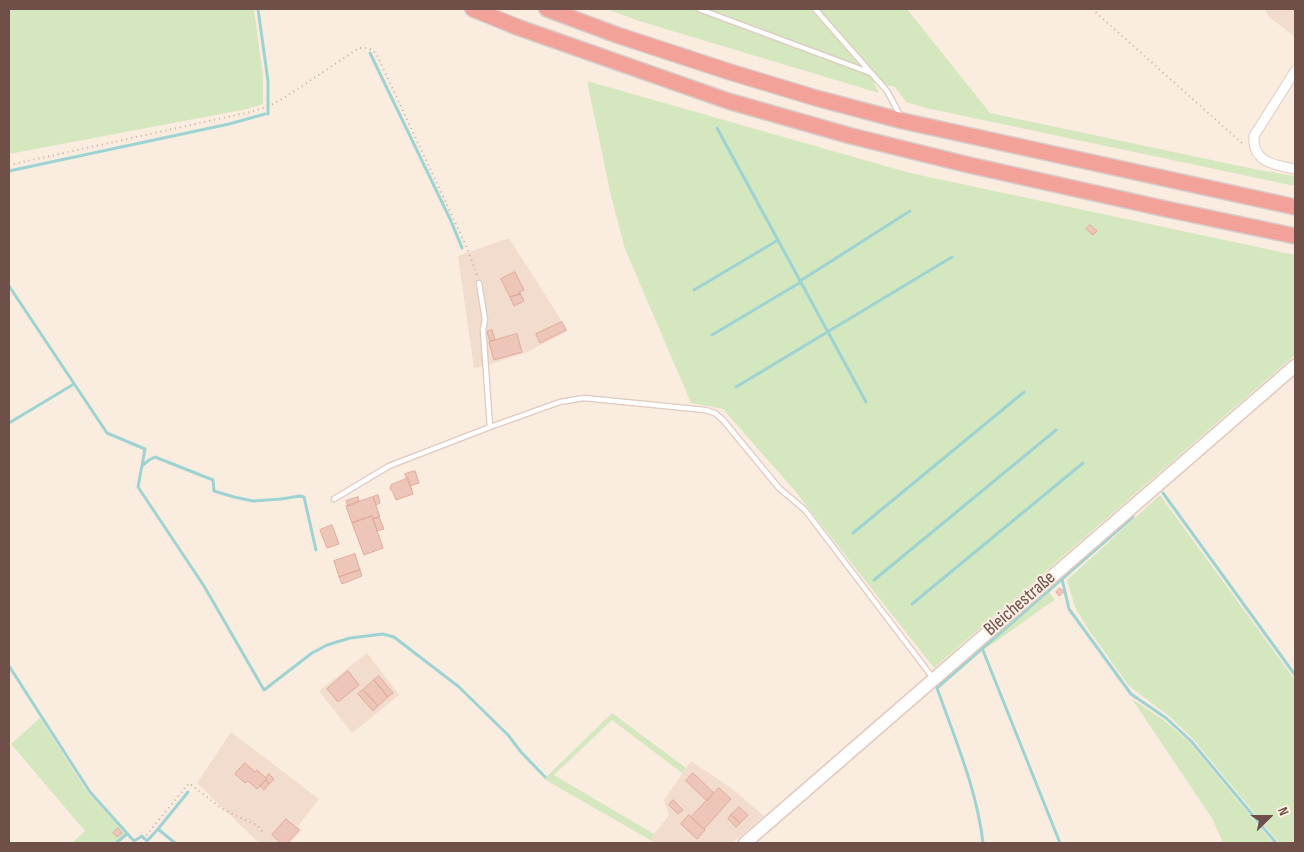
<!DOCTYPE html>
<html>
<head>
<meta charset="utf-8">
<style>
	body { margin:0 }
	#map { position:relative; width:1304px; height:852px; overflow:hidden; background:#fbece0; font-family:"Sofia Sans Condensed",sans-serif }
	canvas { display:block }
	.frame { position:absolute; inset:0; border:10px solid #6f5049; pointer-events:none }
	.north { position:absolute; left:1244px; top:792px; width:50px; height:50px; -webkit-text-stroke:4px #fef0e5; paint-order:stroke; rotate:68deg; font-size:14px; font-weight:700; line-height:20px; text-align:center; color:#6f5049 }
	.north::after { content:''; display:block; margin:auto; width:18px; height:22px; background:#6f5049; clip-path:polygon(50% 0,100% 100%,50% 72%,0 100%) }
</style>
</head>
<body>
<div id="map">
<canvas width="1304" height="852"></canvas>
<div class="frame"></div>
<div class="north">N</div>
</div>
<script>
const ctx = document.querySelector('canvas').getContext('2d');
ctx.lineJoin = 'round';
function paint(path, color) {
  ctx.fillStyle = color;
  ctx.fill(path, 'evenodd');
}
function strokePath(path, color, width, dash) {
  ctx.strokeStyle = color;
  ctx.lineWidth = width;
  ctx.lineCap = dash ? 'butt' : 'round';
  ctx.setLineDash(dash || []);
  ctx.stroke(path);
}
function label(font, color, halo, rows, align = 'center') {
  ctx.font = font + ' "Sofia Sans Condensed",sans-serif';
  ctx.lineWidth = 4;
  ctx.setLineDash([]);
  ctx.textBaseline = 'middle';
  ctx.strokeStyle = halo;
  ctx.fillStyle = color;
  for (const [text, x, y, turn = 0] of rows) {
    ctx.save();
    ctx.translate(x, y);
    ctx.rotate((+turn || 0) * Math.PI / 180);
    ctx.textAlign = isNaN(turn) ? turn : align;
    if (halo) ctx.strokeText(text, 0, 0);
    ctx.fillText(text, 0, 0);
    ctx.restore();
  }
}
const residential = new Path2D(`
	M1265,9H1295V37L1268,16Z
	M509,238L568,331L525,353L491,364L474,368L458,256Z
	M367,653L399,695L352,733L319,691Z
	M231,732L319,799L298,826L302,830L290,843H259L197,783Z
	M691,761L731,788L764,816L732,843H655L650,840L654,834L669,815L664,800Z`);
const green = new Path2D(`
	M9,9H254L263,76V104L247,109L9,154Z
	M607,9H907L990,113L1254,169L1295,176V186L926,108L906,102L895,87L874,83L879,93L639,21Z
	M587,81L910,173L1295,255V355L934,668L795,491L723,409L691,403L625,249L611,196Z
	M1160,495L1295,680V843H1279L1193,739L1169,716L1129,686L1088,629L1075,607L1067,580Z
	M1049,592L1055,600C1031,615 1009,634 984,649V648Z
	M1132,699L1164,720L1189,742L1273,843H1223L1213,820Z
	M612,713L686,768L682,773L612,720L554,775L654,834L650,840L544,779Z
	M40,718L88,793L126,834L115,843H72L85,831L11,744Z`);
const stream = new Path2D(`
	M258,9L268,81V114
	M370,53L451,221L462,248
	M717,128L866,402
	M9,171L229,124L265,114
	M800,281L910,211
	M9,286L107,433L145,449L138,487L204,586L264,690L312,653L327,645L350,638L383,634L394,637L459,687L508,735L521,752L545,777
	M694,290L778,240
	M712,335L801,282
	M736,387L952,257
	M9,423L74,384
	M143,465L149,460L155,457L213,480L214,491L234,497L253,501L281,499L300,496L304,497L316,550
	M1163,493L1295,675
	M853,533L1024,392
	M1062,579L1069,609L1131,694L1166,718L1191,741L1276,843
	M874,580L1056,430
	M912,604L1083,463
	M982,648L1060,843
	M9,666L90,792L134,841L142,836L147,841L158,829L175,843
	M158,829L188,792
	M116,843L127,834
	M983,843C977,790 955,739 937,688L1133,517`);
const building = new Path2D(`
	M1090,225L1097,231L1093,235L1086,229Z
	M515,272L524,290L519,292L520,294L510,297L501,279Z
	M520,293L524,301L514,306L510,297L517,294L518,295L520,294Z
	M562,322L566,330L540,343L536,334Z
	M492,330L495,340L490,341L487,332Z
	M517,334L522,352L494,360L489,342Z
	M415,471L419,483L410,486L405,474Z
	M408,478L413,494L396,500L393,492L391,490L390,488L391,485Z
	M378,495L380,503L376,505L373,497Z
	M358,497L359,502L348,506L346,501Z
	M373,497L380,517L373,519L372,516L352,523L346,506Z
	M372,516L383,548L364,555L352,523Z
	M379,517L384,529L377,531L373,519Z
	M332,525L339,544L327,548L320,530Z
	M355,554L360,570L339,577L334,561Z
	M360,570L362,576L342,584L339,577Z
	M1060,588L1064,592L1059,596L1056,592Z
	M348,671L359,685L338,702L327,689Z
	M379,676L393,693L388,697L374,680Z
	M374,680L388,697L378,706L363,690Z
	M363,690L378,706L373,711L358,694Z
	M245,763L255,772L257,770L267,779L257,789L248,781L245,783L235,774Z
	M693,773L714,793L707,801L686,781Z
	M269,774L274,779L269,784L266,780L267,779L266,778Z
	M266,780L269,784L264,790L260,786Z
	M719,788L731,799L704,829L691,817Z
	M673,800L683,810L678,814L669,805Z
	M739,807L748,815L740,823L731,815Z
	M689,815L705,830L697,839L681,824Z
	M731,815L740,823L736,827L728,819Z
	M286,819L299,830L287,843H281L272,835Z
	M118,828L122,833L117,837L113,833Z`);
const path = new Path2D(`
	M1092,9L1244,145
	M9,165L250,112L269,106L287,96L359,48H368L376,53L468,250L477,276
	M140,843L189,783L221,808L245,820L257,825L264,833`);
const lane = new Path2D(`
	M699,9L871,73
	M815,9L887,91L900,115
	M479,283L485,320L483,329L490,427
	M334,499L389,466L490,427L560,402L584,398L705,410L715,413L723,420L779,488L805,510L933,678`);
const street = new Path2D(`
	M1295,71L1254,136C1252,162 1274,165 1295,169`);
const secondary = new Path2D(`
	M745,843L1295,366`);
const highway = new Path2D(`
	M473,9L517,27L728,101L851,136L969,165L1166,209L1295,236
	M547,9L617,35L730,72L816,98L903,121L1295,207`);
const streetNames = [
	["Bleichestraße",1020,604,-41]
];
paint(residential, '#f2dcce');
paint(green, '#d5e7bf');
strokePath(stream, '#9dd3d3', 3);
paint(building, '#eec6b9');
strokePath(building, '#e0aa9a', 1);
strokePath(lane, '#e0c9bf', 7);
strokePath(street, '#e0c9bf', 11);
strokePath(secondary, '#e4c9bd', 15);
strokePath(highway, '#d7cecc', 18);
strokePath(path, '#d2a99d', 2, [1, 4]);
strokePath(lane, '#fff', 4.5);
strokePath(street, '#fff', 9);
strokePath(secondary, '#fff', 12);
strokePath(highway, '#f2a299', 15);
label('19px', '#6f5049', '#fef0e5', streetNames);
</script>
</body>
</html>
